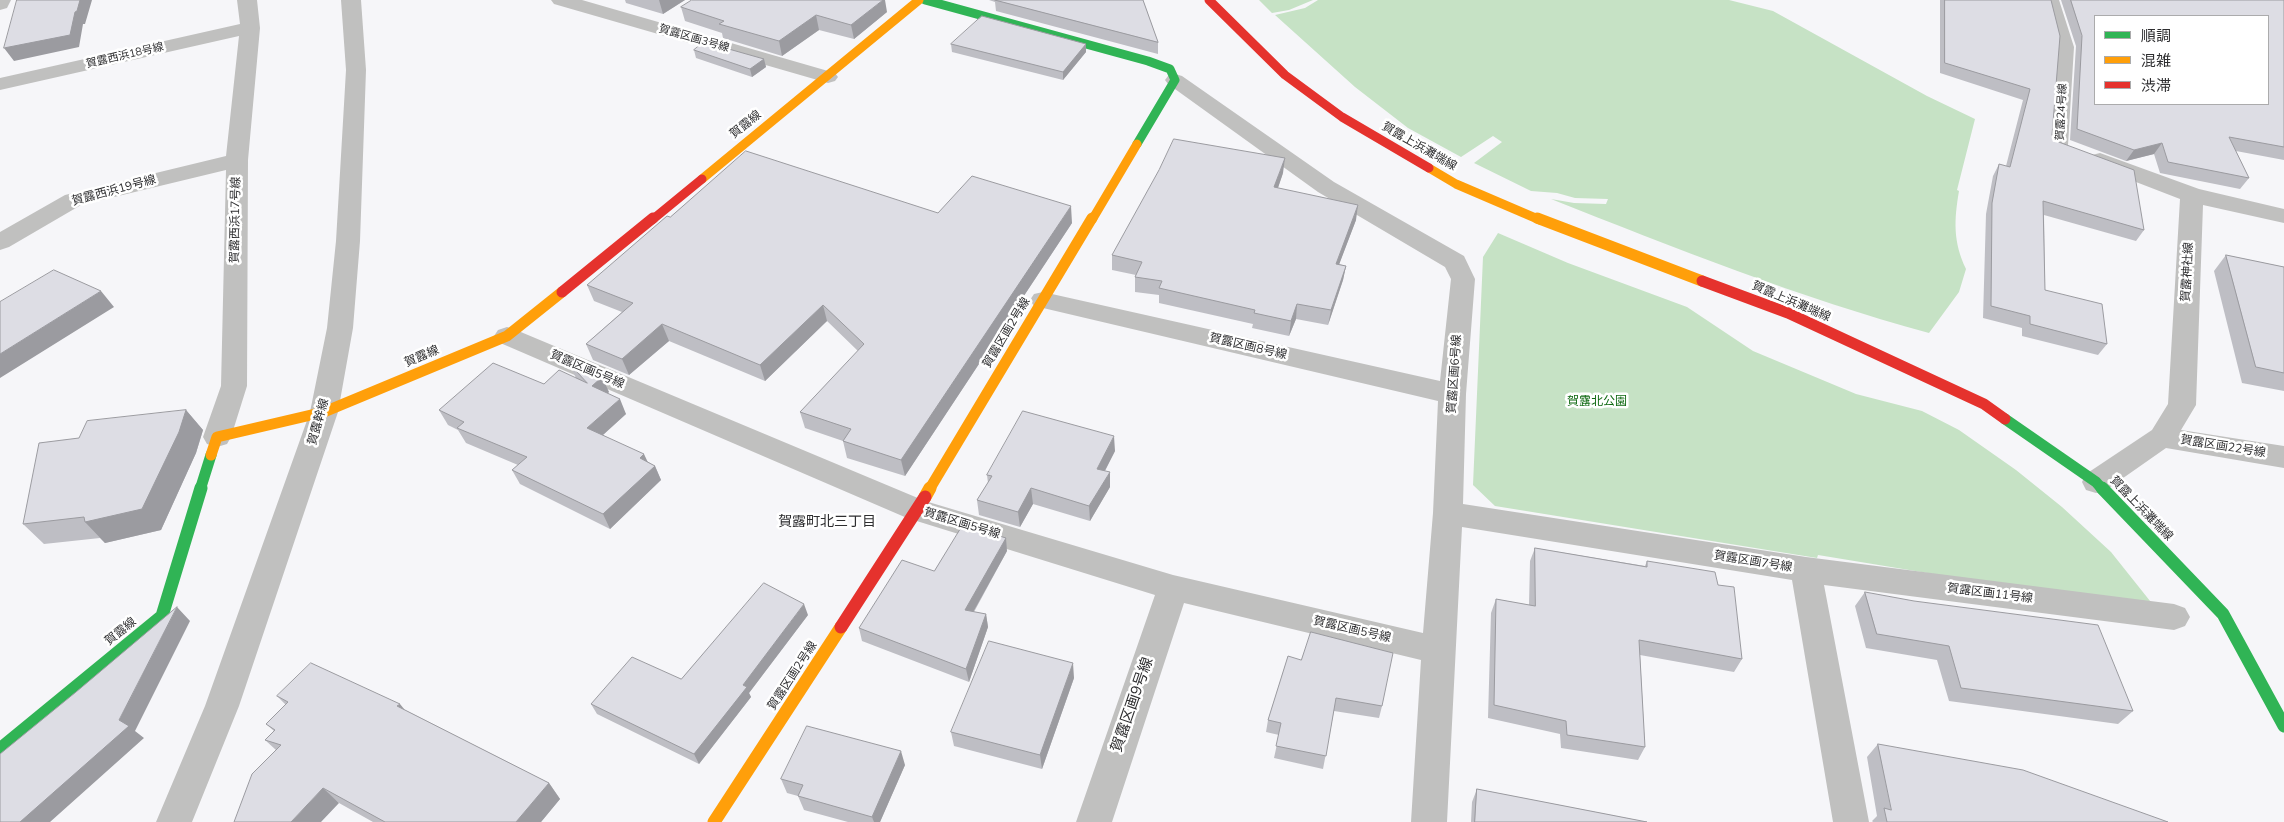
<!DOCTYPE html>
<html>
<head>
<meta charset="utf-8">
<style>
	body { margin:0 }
	#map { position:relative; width:2284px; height:822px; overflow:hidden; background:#f6f6f9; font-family:"Nunito Sans","Noto Sans JP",sans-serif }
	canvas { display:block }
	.legend { position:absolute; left:2094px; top:15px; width:175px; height:90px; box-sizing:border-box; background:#fff; border:1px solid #ababac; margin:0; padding:6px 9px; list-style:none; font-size:15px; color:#2e2e30 }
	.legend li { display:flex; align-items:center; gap:10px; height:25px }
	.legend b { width:25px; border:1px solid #ababac }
</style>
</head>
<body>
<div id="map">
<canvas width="2284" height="822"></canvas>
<ul class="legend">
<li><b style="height:6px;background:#30b455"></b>順調</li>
<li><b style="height:6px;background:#ff9f0a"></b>混雑</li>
<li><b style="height:6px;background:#e5322d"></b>渋滞</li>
</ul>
</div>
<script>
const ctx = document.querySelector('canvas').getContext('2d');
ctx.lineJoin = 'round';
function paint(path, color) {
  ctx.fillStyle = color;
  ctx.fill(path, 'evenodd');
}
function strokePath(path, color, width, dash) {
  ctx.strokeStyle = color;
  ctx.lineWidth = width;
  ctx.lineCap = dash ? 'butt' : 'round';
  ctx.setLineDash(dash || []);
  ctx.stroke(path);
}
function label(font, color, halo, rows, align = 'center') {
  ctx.font = font + ' "Nunito Sans","Noto Sans JP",sans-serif';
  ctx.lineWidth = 5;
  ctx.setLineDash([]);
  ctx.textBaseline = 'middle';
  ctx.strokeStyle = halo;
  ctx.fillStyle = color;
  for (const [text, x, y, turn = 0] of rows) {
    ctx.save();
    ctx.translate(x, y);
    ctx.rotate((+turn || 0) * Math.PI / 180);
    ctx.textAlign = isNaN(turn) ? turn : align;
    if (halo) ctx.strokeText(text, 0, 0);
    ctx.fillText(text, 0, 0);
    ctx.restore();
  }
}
const green = new Path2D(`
	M1259,0H1313L1289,10L1272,13Z
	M1318,0H1729L1773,11L1927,96L1975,119L1957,190L1959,191C1954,220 1953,242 1966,269L1959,292L1929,333C1800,298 1675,248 1551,199L1574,203L1606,204L1608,199L1575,198L1557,193L1531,191L1474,163L1502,142L1493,136L1461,157L1408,128L1355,87L1275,15L1305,8Z
	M1498,233L1568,263L1687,307L1753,351L1856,394L1922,411L1959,430L2016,470L2062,507L2111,552L2158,611L1818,555L1817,558L1495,506L1473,485L1483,257Z`);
const lane = new Path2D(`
	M2043,0H2059L2074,47L2068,145L2065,149L2058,151L2051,149L2048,145L2056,47Z`);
const street = new Path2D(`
	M0,0H11L7,8L0,10Z
	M237,0H257L260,28L248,160L247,386L231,437L227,444L217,447L207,444L203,437L221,386L226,170L81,205L9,247L0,250V232L65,195L226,156L239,36L0,90V78L240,24Z
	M341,0H361L366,70L360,241L353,328L338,412L239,706L192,822H156L205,706L310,412L327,328L336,241L346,70Z
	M551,0H582L835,73L838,77L835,81L828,83L821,81L554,4Z
	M1175,74L1182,76L1334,182L1464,256L1475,279L1466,394L1463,504L1806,557L2174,604L2185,608L2190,617L2185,626L2174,630L1824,585L1869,822H1833L1792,580L1462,527L1447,822H1411L1421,660L1184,603L1112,822H1076L1155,595L907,518L498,342L494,336L498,330L507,327L516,330L925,501L1173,575L1423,633L1433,513L1438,401L1043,308L1034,306L1030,300L1034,294L1043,292L1440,381L1451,279L1445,267L1318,192L1168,84L1165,80L1168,76Z
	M2100,153L2199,189L2284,209V223L2203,205L2196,405L2181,430L2284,446V468L2166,448L2106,490L2096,493L2086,490L2082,482L2086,474L2152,430L2168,404L2180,199L2092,165L2089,160L2092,155Z`);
const fastFar2 = new Path2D(`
	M925,0L1148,61L1170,69L1175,80L1137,144`);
const fastFar1 = new Path2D(`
	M2005,419L2096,482L2103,490
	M200,490L211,455`);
const fast = new Path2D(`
	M2102,488L2223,614L2284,726
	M0,749L162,616L201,488`);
const slowFar2 = new Path2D(`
	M1429,168L1456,184L1540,220
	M702,179L919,0
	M1092,220L1137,144`);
const slowFar1 = new Path2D(`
	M1537,218L1702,281
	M211,455L217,437L324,412L507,336L562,292
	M929,490L1092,218`);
const slow = new Path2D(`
	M925,497L930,488
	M714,822L841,627`);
const jamFar2 = new Path2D(`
	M1209,0L1285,75L1342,117L1429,168
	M652,220L702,179`);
const jamFar1 = new Path2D(`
	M1702,281L1788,313L1984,404L2005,419
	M562,292L653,218`);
const jam = new Path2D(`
	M841,627L925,497`);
const wall = new Path2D(`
	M625,0H685L663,14L626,3Z
	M989,0H1143L1158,42V54L996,11L995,2Z
	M1940,0H2051L2052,135L2056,141L2144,230L2136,241L2044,215L2045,290L2107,344L2098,355L2022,336V328L1983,318L1986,214L1993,176L1999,164L2006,166L2023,100L1940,73Z
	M2061,0H2284V160L2236,151L2249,178L2240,189L2160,173L2154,154L2126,161L2070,140L2076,46Z
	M681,7L887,12L854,39L819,30L782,56L723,38L722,33L685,21Z
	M951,44H1086V52L1063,80L952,52Z
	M694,50L764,59L766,67L752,77L696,58Z
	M1283,173L1278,188L1356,220L1339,264L1346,266L1343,280L1328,325L1296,319L1289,336L1252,328L1253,324L1159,303V295L1135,292V277L1136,275L1112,270V255Z
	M938,213L1072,223L905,476L847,458L843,441L805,428L800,412L858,351L827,321L765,381L669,341L629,375L593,360L586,344L622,312L594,301L587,285L670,217Z
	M2226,255L2284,267V391L2242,383L2214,271Z
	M568,362L609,392L608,393L626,414L603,435L655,466L661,480L610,529L520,484L512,470L518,465L466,443L458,430L448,425L439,410L576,378Z
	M186,410L203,430L196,453L161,530L105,543L100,538L44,544L23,524L79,438Z
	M1115,451L1105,471L1110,487L1090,521L1033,504L1020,527L979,515L977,500L988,483L987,475Z
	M1535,548L1645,566L1647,561L1718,585L1742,659L1734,672L1640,655L1645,747L1638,760L1561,748L1560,734L1488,718L1491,613L1496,599L1529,605L1530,561Z
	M1007,551L974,612L986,614L988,627L969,682L862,641L859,628L934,571Z
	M1865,592L2133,711L2118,724L1949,701L1937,660L1866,648L1855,606Z
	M808,615L749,693L751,697L699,764L597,714L591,704L681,679Z
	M1288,656L1382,706L1379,718L1334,711L1323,769L1274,758L1279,735L1266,732L1268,720Z
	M1074,678L1042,769L954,746L951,732Z
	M277,696L405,710L549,783L560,799L541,822H373L339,803L276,750L265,740L274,731L266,724L286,705Z
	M1878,744L2168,822H1873L1872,821L1877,816L1867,757Z
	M905,765L880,822H848L804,810L798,796L787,793L781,779Z
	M1477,789L1647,822H1471L1472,802Z`);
const shadedWall = new Path2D(`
	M80,0H92L85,24H83L79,47L14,61L4,48L75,12Z
	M659,0H685L663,14Z
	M883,0H885L887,12L854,39L851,25Z
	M816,15L819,30L782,56L779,41Z
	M1086,44V52L1063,80V72Z
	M764,59L766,67L752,77L750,69Z
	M2162,143L2154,154L2126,161L2134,150Z
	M1285,158L1283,173L1273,202L1274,187Z
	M1358,205L1356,220L1334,278L1336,264Z
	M1071,206L1072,223L905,476L901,460Z
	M1346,266L1343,280L1328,325L1331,310Z
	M101,291L114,307L0,378V354Z
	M1297,304L1296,319L1289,336L1291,321Z
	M823,305L827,321L765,381L760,365Z
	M662,324L669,341L629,375L622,359Z
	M602,377L609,392L599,401L592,386Z
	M620,399L626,414L594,443L587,428Z
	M186,410L203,430L196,453L161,530L105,543L85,522Z
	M1114,436L1115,451L1098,484L1097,469Z
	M644,454L651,469L655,466L661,480L610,529L603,514L640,458Z
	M1110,472V487L1090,521L1089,506Z
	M1031,488L1033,504L1020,527L1018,512Z
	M1006,538L1007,551L967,623L965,610Z
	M804,604L808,615L749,693L751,697L699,764L694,754L743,685Z
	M177,607L190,621L135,731L144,738L50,822H20L119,720Z
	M986,614L988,627L969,682L966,669Z
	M1073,663L1074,678L1042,769L1040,755Z
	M400,704L413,720L397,706Z
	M901,751L905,765L880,822H874L872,817Z
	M549,783L560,799L541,822H516Z
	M323,788L339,803L321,822H291Z`);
const building = new Path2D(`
	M17,0H80L77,11L75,12L70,35L4,48Z
	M692,0H883L851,25L816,15L779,41L719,24L724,21L681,7Z
	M995,0H1143L1158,42Z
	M1945,0H2051L2060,36L2052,135L2056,141L2134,170L2144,230L2043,201L2045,290L2102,304L2107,344L2030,324V316L1991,306L1992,203L1999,164L2010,167L2030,89L1945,63Z
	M2071,0H2284V147L2229,137L2249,178L2168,162L2162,143L2134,150L2077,129L2082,36ZM2095,16H2268V104H2095Z
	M982,16L1086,44L1063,72L951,44Z
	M704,42L764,59L750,69L694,50Z
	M1174,139L1285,158L1274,187L1358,205L1336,264L1346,266L1331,310L1297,304L1291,321L1254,313L1255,310L1159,288L1162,281L1135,277L1142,262L1112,255L1159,170Z
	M746,151L938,213L972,176L1071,206L901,460L843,441L851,429L800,412L864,344L823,305L760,365L662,324L622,359L586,344L633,303L587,285L667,216L670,217Z
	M2226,255L2284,267V373L2256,367Z
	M54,270L101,291L0,354V302Z
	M568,362L602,377L592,386L620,399L587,428L644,454L640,458L655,466L603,514L512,470L527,457L457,428L464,422L439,410L493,363L544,384L559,370L587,383Z
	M186,410L179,432L142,509L85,522L84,517L23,524L39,443L79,438L87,421Z
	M1023,411L1114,436L1097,469L1110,472L1089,506L1031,488L1018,512L977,500L992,476L987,475Z
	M963,525L1006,538L965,610L986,614L966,669L859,628L902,560L934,571Z
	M1535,548L1647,567V561L1715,572L1718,585L1734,587L1742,659L1639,640L1645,747L1567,735L1566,721L1494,705L1496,599L1535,606Z
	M764,583L804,604L743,685L747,687L694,754L591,704L632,657L681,679Z
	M1865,592L1914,601L2098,625L2133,711L1961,688L1949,646L1877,634Z
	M177,607L119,720L129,726L20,822H0V754L76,692Z
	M1311,632L1393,653L1382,706L1336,698L1326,756L1276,746L1281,723L1268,720L1288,656L1301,660Z
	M989,641L1073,663L1040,755L951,732Z
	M311,663L400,704L397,706L549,783L516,822H385L323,788L291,822H234L252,774L281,745L265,740L275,730L266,724L288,702L277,696Z
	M807,726L901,751L872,817L798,796L803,785L781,779Z
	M1878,744L2023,770L2168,822H1887L1884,808L1891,810Z
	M1477,789L1647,822H1475Z`);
const farStreetnames = [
	["賀露区画3号線",694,39,16],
	["賀露西浜18号線",125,56,-13],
	["賀露24号線",2062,112,-87]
];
const streetNames = [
	["賀露線",746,125,-39],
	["賀露上浜灘端線",1419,147,30],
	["賀露西浜19号線",114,191,-15],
	["賀露西浜17号線",236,220,-89],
	["賀露神社線",2188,272,-87],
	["賀露上浜灘端線",1791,302,23],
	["賀露区画2号線",1007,333,-59],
	["賀露区画8号線",1248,347,13],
	["賀露線",422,357,-23],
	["賀露区画5号線",587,370,23],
	["賀露区画6号線",1455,374,-86],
	["賀露幹線",319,422,-74],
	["賀露区画22号線",2223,447,9],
	["賀露上浜灘端線",2141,509,46],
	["賀露区画5号線",962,524,17],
	["賀露区画7号線",1753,562,9],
	["賀露区画11号線",1990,594,7],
	["賀露区画5号線",1352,630,13],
	["賀露線",121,632,-39],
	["賀露区画2号線",793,676,-57]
];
const parkNames = [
	["賀露北公園",1597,402]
];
const neighbourhoodNames = [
	["賀露町北三丁目",827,523]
];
const nearStreetnames = [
	["賀露区画9号線",1133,705,-71]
];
paint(green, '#c6e2c5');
paint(lane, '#c0c0bf');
paint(street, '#c0c0bf');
strokePath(fastFar2, '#30b455', 9);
strokePath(fastFar1, '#30b455', 11);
strokePath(fast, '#30b455', 13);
strokePath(slowFar2, '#ff9f0a', 9);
strokePath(slowFar1, '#ff9f0a', 11);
strokePath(slow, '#ff9f0a', 13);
strokePath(jamFar2, '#e5322d', 9);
strokePath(jamFar1, '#e5322d', 11);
strokePath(jam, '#e5322d', 13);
paint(wall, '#bebec4');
paint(shadedWall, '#9b9ba0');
paint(building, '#dddde4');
strokePath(building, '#9b9ba0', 1);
label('11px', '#2e2e30', '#fff', farStreetnames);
label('12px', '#2e2e30', '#fff', streetNames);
label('12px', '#0f6912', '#fff', parkNames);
label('14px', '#2e2e30', '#fff', neighbourhoodNames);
label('15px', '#2e2e30', '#fff', nearStreetnames);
</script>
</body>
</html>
